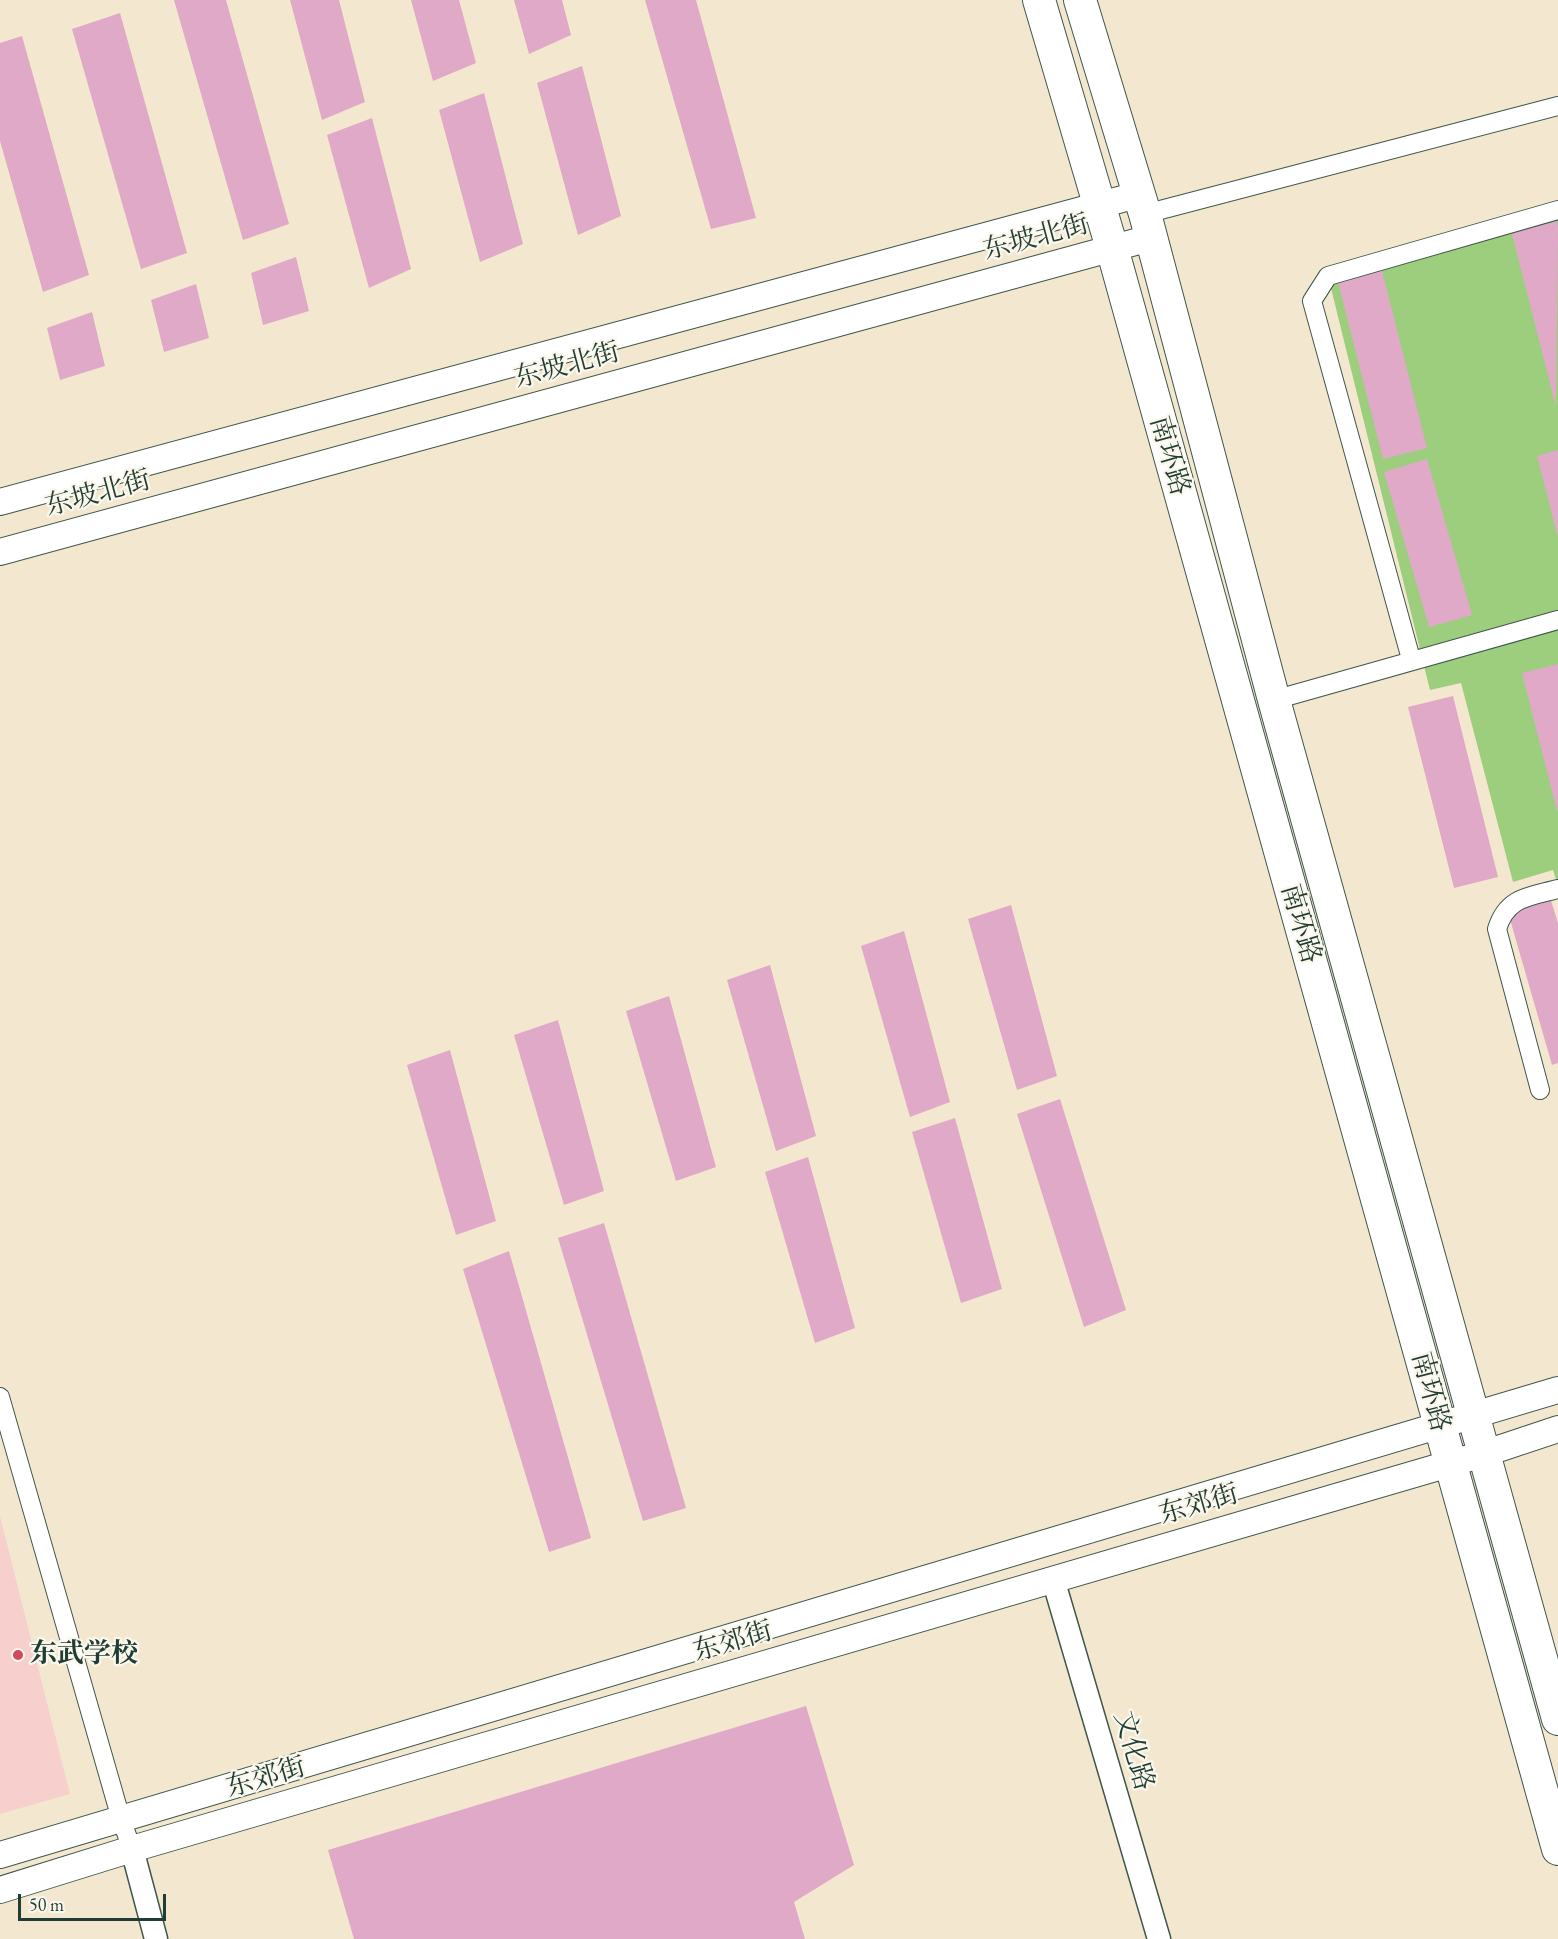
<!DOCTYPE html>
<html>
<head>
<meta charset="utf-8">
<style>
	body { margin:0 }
	#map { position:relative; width:1558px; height:1939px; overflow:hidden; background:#f3e8cf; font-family:"EB Garamond",serif }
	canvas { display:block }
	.scale { position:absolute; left:18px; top:1894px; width:148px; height:27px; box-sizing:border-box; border:3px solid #1f3d34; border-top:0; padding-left:8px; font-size:18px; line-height:21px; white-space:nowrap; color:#1f3d34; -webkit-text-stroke:4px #fbf7ec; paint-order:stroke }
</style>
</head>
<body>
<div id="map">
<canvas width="1558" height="1939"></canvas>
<div class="scale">50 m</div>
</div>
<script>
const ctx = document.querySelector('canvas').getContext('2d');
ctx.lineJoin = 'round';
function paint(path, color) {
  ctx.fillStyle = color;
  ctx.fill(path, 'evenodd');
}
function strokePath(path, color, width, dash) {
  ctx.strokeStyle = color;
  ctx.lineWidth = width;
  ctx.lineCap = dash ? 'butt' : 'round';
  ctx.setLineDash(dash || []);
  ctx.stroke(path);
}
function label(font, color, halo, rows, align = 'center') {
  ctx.font = font + ' "EB Garamond","Noto Serif SC",serif';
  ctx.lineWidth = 4.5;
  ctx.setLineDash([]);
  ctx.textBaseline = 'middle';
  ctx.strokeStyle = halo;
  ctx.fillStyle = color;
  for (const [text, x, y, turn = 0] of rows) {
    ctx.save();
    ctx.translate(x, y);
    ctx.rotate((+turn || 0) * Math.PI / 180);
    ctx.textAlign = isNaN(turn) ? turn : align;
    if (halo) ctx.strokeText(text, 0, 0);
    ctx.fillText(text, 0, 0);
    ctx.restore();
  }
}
const built = new Path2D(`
	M0,1516L70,1794L0,1814Z`);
const green = new Path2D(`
	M1558,212V886L1553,870L1513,882L1461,683L1430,690L1328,276Z`);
const building = new Path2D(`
	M174,0H226L289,224L243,240Z
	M290,0H339L365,102L322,120Z
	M411,0H459L476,63L433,81Z
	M514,0H562L571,35L529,54Z
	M645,0H696L756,218L711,229Z
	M120,13L187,253L141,269L72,29Z
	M22,36L89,275L43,292L0,141V43Z
	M582,66L621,216L578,235L537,83Z
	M484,93L523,244L480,262L439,110Z
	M372,118L411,269L369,288L327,135Z
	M1555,215L1558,228L1556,407L1510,226Z
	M296,257L309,311L263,325L251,273Z
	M1381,267L1427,448L1383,459L1337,278Z
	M196,284L209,338L164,352L151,300Z
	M92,312L105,366L60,380L47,328Z
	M1558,450V534H1557L1537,456Z
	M1427,459L1472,615L1429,627L1384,472Z
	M1558,664V811H1557L1522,673Z
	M1453,696L1498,877L1454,888L1408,707Z
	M1550,897L1558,923V1063L1552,1065L1507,909Z
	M1011,905L1057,1076L1017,1090L968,919Z
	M904,931L950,1102L910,1117L861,946Z
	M770,965L816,1136L776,1151L727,980Z
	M669,996L716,1167L676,1181L626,1011Z
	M558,1020L604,1191L564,1205L514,1035Z
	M450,1050L496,1221L456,1235L407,1065Z
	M1060,1099L1126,1310L1084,1327L1017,1114Z
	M955,1118L1002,1289L961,1303L912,1132Z
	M808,1157L855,1328L815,1343L765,1172Z
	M604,1223L686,1508L643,1521L558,1238Z
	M509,1251L591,1538L549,1552L463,1269Z
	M806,1706L854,1865L794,1902L805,1939H354L328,1850Z`);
const minor = new Path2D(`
	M1145,214L1558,106
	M1411,659L1312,301L1328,276L1558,210
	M1274,700L1558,620
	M1540,1090L1497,929C1507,897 1528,897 1558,889
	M0,1397L121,1819L132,1849`);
const tertiary = new Path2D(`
	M1053,1579L1159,1939
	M132,1849L156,1939`);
const secondary = new Path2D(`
	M0,502L1137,195
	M0,552L1150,238
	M0,1855L1558,1390
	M0,1890L132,1849L1483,1454L1558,1429`);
const trunk = new Path2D(`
	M1039,0L1112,248L1558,1849
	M1080,0L1145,214L1274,700L1558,1719`);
const markers = [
	[18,1655,6,"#d1495b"]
];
const streetNames = [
	["东坡北街",1036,238,-15],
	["东坡北街",567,366,-15],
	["南环路",1169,456,74],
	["东坡北街",98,494,-15],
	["南环路",1300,924,74],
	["南环路",1430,1392,75],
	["东郊街",1199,1505,-16],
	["东郊街",733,1642,-16],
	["文化路",1133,1751,74],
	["东郊街",266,1778,-16]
];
const poiNames = [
	["东武学校",30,1655]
];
paint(built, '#f7d0ce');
paint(green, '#9dce7e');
paint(building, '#e0a9c7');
strokePath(minor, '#3f574b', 20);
strokePath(tertiary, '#3f574b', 25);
strokePath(secondary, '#3f574b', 28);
strokePath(trunk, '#3f574b', 34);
strokePath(minor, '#fff', 18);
strokePath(tertiary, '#fff', 22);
strokePath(secondary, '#fff', 26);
strokePath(trunk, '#fff', 32);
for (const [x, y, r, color] of markers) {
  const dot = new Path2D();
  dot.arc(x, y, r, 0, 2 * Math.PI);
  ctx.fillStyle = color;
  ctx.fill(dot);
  strokePath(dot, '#fbf7ec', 2);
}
label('27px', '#1f3d34', '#fbf7ec', streetNames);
label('bold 27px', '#1f3d34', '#fbf7ec', poiNames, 'left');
</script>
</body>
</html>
